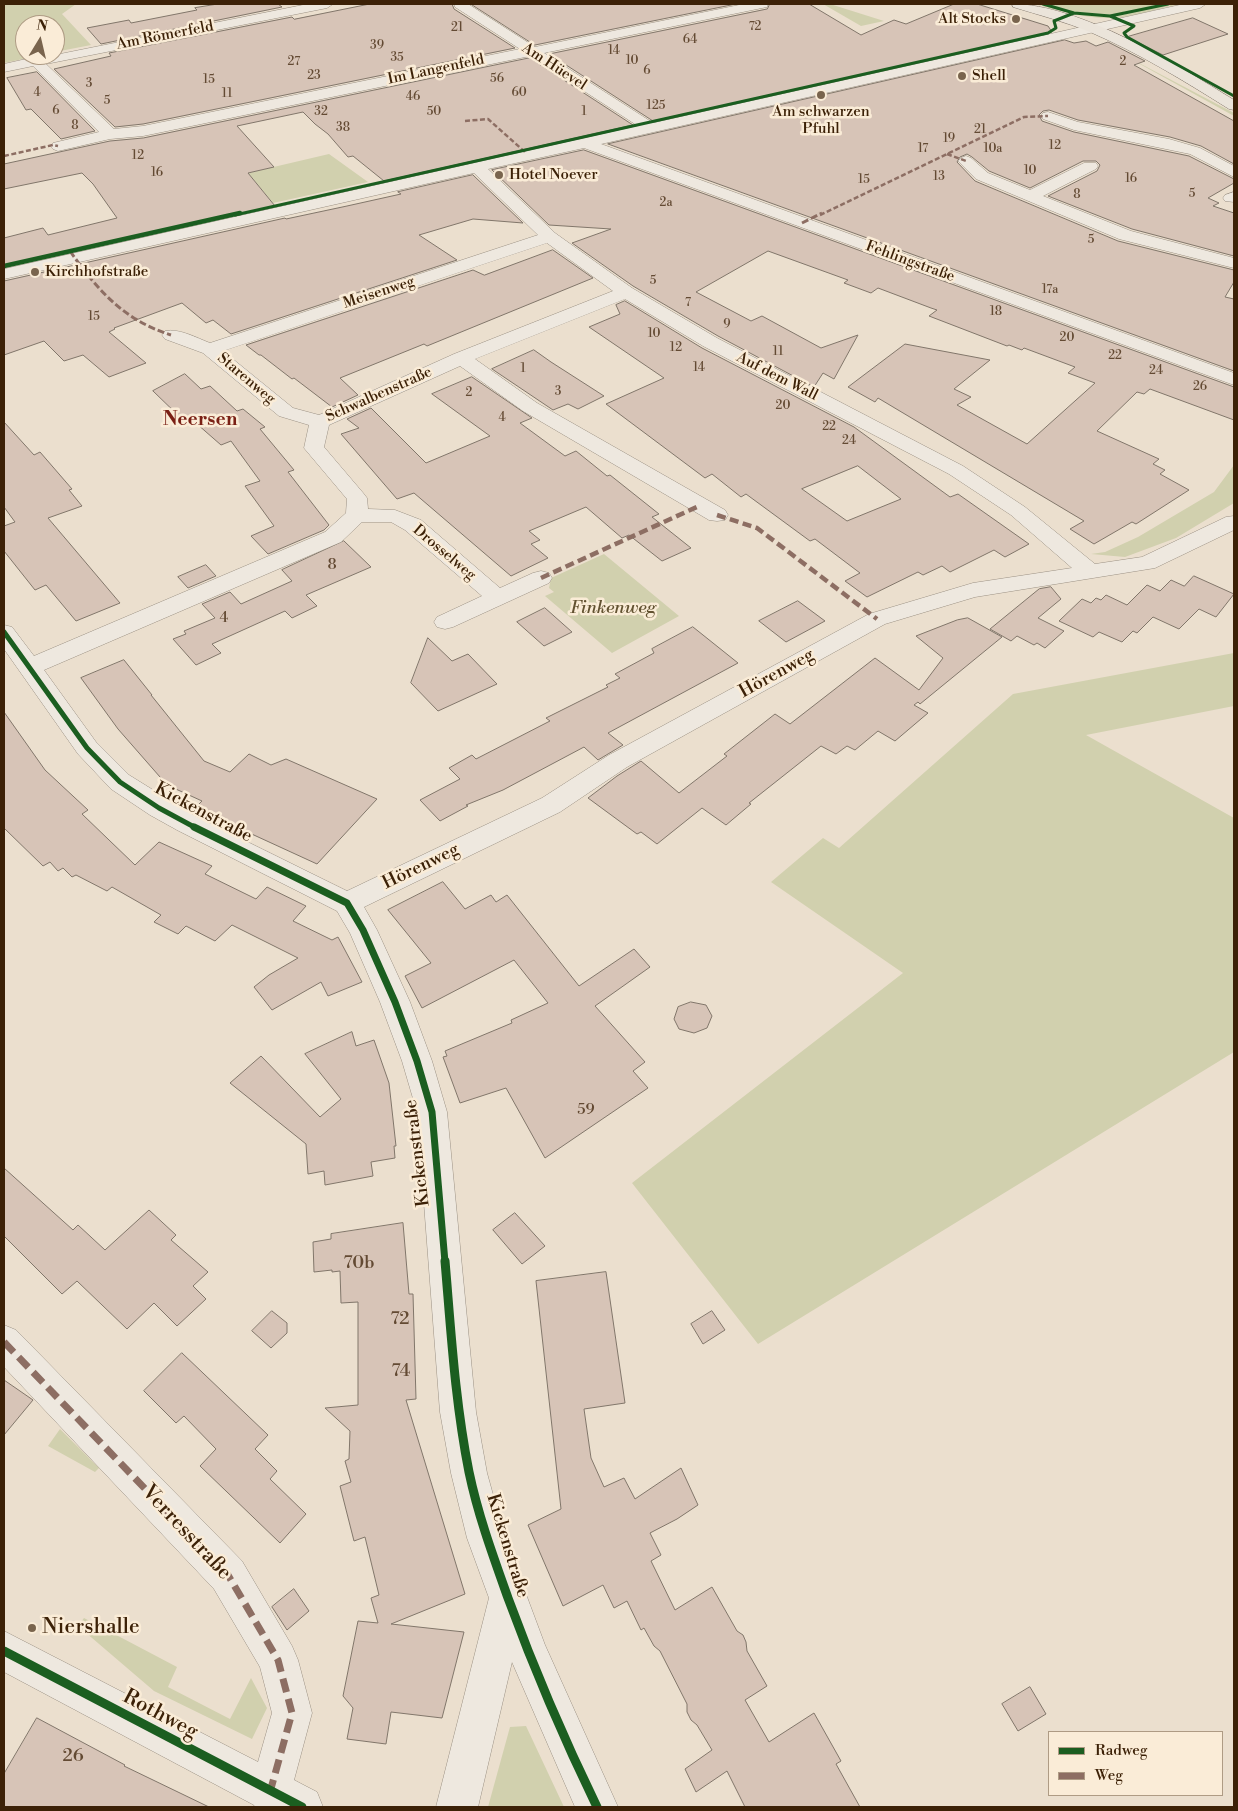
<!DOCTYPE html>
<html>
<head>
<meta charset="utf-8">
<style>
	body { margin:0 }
	#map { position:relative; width:1238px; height:1811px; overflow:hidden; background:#ebdfce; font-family:"Libre Bodoni",serif }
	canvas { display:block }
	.frame { position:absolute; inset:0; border:5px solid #3c2107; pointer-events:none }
	.legend { position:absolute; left:1048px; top:1731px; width:175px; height:65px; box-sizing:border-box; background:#faecd7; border:1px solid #ae9b84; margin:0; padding:6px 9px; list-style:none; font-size:15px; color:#3c2107 }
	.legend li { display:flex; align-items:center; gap:10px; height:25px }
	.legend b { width:25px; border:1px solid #ae9b84 }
	.north { position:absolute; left:15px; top:15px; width:50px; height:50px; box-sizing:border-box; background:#faecd7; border:1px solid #ae9b84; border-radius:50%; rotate:9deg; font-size:14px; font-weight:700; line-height:20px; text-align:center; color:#3c2107 }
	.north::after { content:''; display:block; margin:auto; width:18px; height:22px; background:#79644d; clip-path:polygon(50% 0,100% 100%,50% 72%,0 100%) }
</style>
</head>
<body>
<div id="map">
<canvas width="1238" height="1811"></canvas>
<div class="frame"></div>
<ul class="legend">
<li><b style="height:6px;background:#1b5e20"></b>Radweg</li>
<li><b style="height:6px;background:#8d6e63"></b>Weg</li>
</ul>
<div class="north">N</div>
</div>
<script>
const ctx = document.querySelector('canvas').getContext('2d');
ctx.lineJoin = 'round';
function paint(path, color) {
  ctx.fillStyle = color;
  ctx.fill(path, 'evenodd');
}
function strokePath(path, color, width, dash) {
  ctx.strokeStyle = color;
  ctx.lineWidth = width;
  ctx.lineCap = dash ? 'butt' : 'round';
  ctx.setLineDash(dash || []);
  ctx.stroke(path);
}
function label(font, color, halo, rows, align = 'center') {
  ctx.font = font + ' "Libre Bodoni",serif';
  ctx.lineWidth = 5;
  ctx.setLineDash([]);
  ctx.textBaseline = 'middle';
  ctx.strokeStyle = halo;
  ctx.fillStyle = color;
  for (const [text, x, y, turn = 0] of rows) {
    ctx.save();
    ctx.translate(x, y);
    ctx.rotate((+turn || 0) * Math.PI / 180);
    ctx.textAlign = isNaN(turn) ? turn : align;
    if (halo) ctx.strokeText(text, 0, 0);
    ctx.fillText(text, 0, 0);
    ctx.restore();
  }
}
const green = new Path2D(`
	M4,4H76L62,14L91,45L55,52V25H25V55H42L4,63Z
	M823,4H830L884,21L861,26Z
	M1035,4H1180C1161,8 1142,14 1123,17C1094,21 1063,12 1035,4Z
	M1120,53L1234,113V116Z
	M329,154L368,182L273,203L248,173Z
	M1234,465V503L1176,538L1125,557L1091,554L1105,552L1138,537L1214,492Z
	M604,554L679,616L612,653L545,596L554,592L549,588L551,578Z
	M1234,653V706L1086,735L1234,818V1052L758,1344L632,1183L903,973L771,882L823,838L839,848L1013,694Z
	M60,1429L99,1468L95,1472L48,1446Z
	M84,1618L177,1667L168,1687L230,1719L251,1678L267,1708L252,1739L154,1691L78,1626Z
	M526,1726L564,1807H488L510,1727Z`);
const building = new Path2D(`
	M218,4H278L282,7L101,44L87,28L129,20L131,23L197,10L195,8Z
	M370,4H452L454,9L515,48L143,124L115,127L54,69L111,56L109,53L292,17L294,19Z
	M471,4H736L535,45Z
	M770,4H809L861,35L894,20L906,24L954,4H977L1048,26L1052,32L653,121L549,54L767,9Z
	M1193,18L1228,34L1163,55L1127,37Z
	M1065,40L1074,43L1086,41L1096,46L1108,42L1145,61L1134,65L1234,121V164L1201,146L1170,137L1078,120L1049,110L1043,111L1039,115L1042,121L1074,132L1189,156L1234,179V183L1208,198L1219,203L1213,206L1234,213V256L1132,229L1048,196L1097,171L1100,165L1096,161H1083L1030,188L989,171L972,157L967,154L960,157L957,162L975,181L1118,241L1234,270V282L1225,297L1234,299V371L608,144Z
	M530,58L633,125L384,181L353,156L348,157L328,134L315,124L303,112L237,126L274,167L248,173L275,206L4,267V238L43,228L48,235L117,218L93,184L82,173L4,189V164L110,141L143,138Z
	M37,72L95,131L61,139L31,109L26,110L7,78Z
	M584,150L1234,387V420L1150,389L1144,394L1137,392L1097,431L1159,459L1153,464L1165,470L1160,474L1189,490L1136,524L1132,522L1094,544L1070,529L1084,521L878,398L875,402L848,387L905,344L990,360L954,389L971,397L957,405L1027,444L1095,383L1068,373L1075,367L1024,348L1022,350L1009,345L1007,346L929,316L937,310L931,308L878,288L871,293L844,283L848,280L768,251L696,292L751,321L762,316L821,348L858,335L834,379L823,373L814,387L718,336L633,286L572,243L611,229L549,225L492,170Z
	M473,175L523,223L473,219L419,235L457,260L231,334L213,320L206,323L182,303L114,328L115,329L109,332L146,363L109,377L83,355L64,361L44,341L4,355V281L285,218L286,219L347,206L401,194L398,192Z
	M553,250L593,278L427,346L424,344L340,378L358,395L332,407L294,378L292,379L261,355H259L246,345L473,270L484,275Z
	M625,301L702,348L854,427L950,497L958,494L1029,544L1005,557L994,550L950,572L942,566L923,575L918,572L867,597L845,581L860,573L815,539L810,541L746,494L741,497L712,474L705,478L606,404L664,378L589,327L620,314L616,305ZM858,466L901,499L847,521L802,489Z
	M534,350L551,362L604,396L578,409L568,404L553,410L492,369Z
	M185,374L201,389L210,386L237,411L243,409L265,427L260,429L294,470L288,472L329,525L324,530L268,554L251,536L274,526L245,486L260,481L231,441L221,445L189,417L183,420L153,391Z
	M472,377L532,418L520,423L565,456L576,451L607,476L610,475L659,514L652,517L691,548L662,561L629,535L622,538L586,507L529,531L540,540L531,544L548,558L511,576L414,493L397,499L341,434L359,428L347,419L371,408L426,463L490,436L432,394Z
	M4,422L34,455L40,452L72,489L69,490L82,506L48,518L120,603L76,621L46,585L35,590L4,551V526L15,522L4,507Z
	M344,541L371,567L306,595L317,606L292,618L285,611L212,644L221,653L196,665L173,639L186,634L184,631L215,618L202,604L230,592L241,604L292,581L282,570Z
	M206,565L216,576L188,588L178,577Z
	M1194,576L1234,594L1216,617L1199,609L1179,629L1153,617L1137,633L1133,631L1122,642L1099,632L1093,637L1059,621L1082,599L1091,603L1096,598L1101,600L1106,595L1127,605L1147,585L1160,591L1171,580L1184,586Z
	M1051,587L1061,599L1038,618L1064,631L1045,648L1037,643L1034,645L1017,636L1011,641L990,629L1039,589Z
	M798,601L825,621L786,642L759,621Z
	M545,608L572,632L544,646L517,622Z
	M968,618L1002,637L920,704L918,702L914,705L928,713L895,741L878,731L855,750L847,746L836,754L821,746L749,803L751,804L726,825L702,808L657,844L641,832L637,834L588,798L617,776L641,761L679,793L727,756L724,754L775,714L790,724L875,658L919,690L943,658L916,636L957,620Z
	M693,627L738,663L608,733L623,745L598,760L584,747L503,790L466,805L468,806L440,821L420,800L460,779L449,768L472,755L476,759L550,721L546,718L608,687L606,685L620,678L615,674L654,653L652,649Z
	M428,638L452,661L468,654L497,684L438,711L411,683Z
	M124,660L152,695H151L204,761L230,772L249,754L271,765L286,759L377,799L317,864L195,808L202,801L167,785L118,729L81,678Z
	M4,712L45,770L88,810L82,814L135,865L159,842L212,866L205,874L256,899L267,887L306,906L293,921L332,940L338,937L362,982L328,996L321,982L272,1010L254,987L269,975L298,958L232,925L215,941L186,926L178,934L154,922L161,915L112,887L107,891L76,875L72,877L63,868L58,871L50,862L43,866L4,828Z
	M443,882L465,909L491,895L496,902L507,895L579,986L634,949L650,967L595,1006L645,1062L633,1071L648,1088L545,1158L506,1088L460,1103L443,1057L447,1056L445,1051L512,1023L511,1020L548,1003L514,960L422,1008L405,976L431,963L388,910Z
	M691,1002L706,1005L712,1016L707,1028L694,1033L679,1029L674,1019L678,1007Z
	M352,1032L356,1046L374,1040L389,1083L396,1146H394L395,1158L371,1162L373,1176L325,1185L324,1171L308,1174L306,1144L230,1083L261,1056L320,1117L341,1099L305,1054Z
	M4,1168L73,1230L78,1225L105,1250L149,1210L176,1235L171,1240L208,1272L193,1286L206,1299L177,1326L154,1303L127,1329L77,1281L62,1294L4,1236Z
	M515,1213L545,1246L522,1264L493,1230Z
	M403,1223L409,1294H413L416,1399L406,1400L465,1594L391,1624L464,1632L442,1718L391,1712L386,1744L347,1739L353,1708L343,1696L358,1621L378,1623L371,1598L379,1595L365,1537L354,1541L340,1486L351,1482L345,1461L349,1459L350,1431L325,1408L358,1405V1302L341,1303L340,1271L332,1272V1270L314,1272L313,1242L331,1239V1234Z
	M606,1272L625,1403L584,1409L591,1458L604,1487L624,1478L635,1499L681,1468L698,1505L677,1519L650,1533L661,1555L651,1561L675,1610L712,1587L737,1631L743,1635L746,1642L747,1651L767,1686L745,1700L769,1742L814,1713L841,1761L836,1764L860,1807H745L727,1771L696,1792L685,1769L712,1750L697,1725L691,1720L687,1712V1704L660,1651L654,1646L644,1628L641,1630L627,1601L614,1608L603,1585L563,1606L528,1525L561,1509L536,1281Z
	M272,1311L287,1323V1333L271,1348L252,1331Z
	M712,1311L725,1330L703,1344L691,1324Z
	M182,1353L268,1435L255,1449L277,1471L270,1479L306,1514L280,1543L200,1466L216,1449L184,1416L176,1423L144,1391Z
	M4,1380L33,1400L4,1435Z
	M294,1589L309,1611L287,1630L272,1607Z
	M1030,1687L1046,1714L1018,1731L1002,1704Z
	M37,1718L125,1765L124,1766L209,1807H4V1774Z`);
const minor = new Path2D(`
	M308,4H333L327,8L46,64L114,129L143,126L520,49L455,7L454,4H468L535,47L744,4H768L767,7L762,8L544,53L653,123L1184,4H1206L1200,8L601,144L1234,373V385L584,148L488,169L555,233L632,288L717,338L963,466L1025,507L1095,564L1142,557L1226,517L1234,516V530L1155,568L975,597L885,624L627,767L560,812L364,907L377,930L410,1002L432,1061L447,1112L476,1412L487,1473L505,1538L545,1645L618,1807H575L512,1662L478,1807H436L489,1598L467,1538L451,1473L440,1412L417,1112L402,1061L380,1002L350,933L337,911L177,830L150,815L111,789L78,754L4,649V625L12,627L34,656L325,532L346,513L347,499L304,448L309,425L279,416L203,353L165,339L162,335L165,331C179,328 197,338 210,343L538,235L474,173L4,279V269L638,126L530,56L143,136L110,139L58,151L53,149L50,146L53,143L99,132L33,66L4,72V64L35,57L55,55ZM547,243L613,291L454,354L319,415L293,408L223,351ZM625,299L703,346L949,474L1011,515L1072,568L973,583L869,614L609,755L542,798L347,891L195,816L129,775L96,742L44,670L341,542L362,522H391L405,530L482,596L437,617L434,622L437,627L445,629L453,627L549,583L552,578L549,573L541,571L533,573L500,588L421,520L395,510L368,509L367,498L364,494L324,447L329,425L460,366L523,411L709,520L717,521L725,520L728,515L725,510L537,403L475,359Z
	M1048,112L1078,122L1169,139L1200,148L1234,166V177L1190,154L1074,130L1043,119L1041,116L1043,113Z
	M966,156L971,158L988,173L1030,190L1084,163H1096L1098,166L1096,169L1043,196L1131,231L1234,258V268L1119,239L976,179L958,161L961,158Z
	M1234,192V202L1225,201L1223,198L1225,195Z
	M4,1325L16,1330L242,1561L292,1646L298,1660L312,1713L294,1780L317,1792L323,1807H255L254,1805L4,1672V1631L258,1762L272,1713L260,1667L214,1589L4,1367Z`);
const major = new Path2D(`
	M1012,4C1080,4 1176,64 1234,100V110L1229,109C1184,81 1139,53 1090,32C1066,22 1039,15 1013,7Z`);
const quietFar3 = new Path2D(`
	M465,121L488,119L525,152
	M947,154L966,161
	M4,156L53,145L58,146
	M820,215L1024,117L1048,116`);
const quietFar2 = new Path2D(`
	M802,223L822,213
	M70,251C98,291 124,320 171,335`);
const quietFar1 = new Path2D(`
	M717,515L757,528L877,619
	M541,578L699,506`);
const quiet = new Path2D(`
	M4,1342L228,1575L278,1660L292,1713L270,1792`);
const cyclewayFar4 = new Path2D(`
	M1043,4L1074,13L1110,16L1168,4
	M1110,16L1134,26L1124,33L1127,37L1234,96
	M235,215L1048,33L1056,28L1054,21L1074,13`);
const cyclewayFar3 = new Path2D(`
	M4,266L240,213`);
const cyclewayFar2 = new Path2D(`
	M4,632L87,748L120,782L159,808L196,828`);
const cyclewayFar1 = new Path2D(`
	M194,827L347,903L363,930L395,1002L417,1061L432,1112L445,1262`);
const cycleway = new Path2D(`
	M445,1261C451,1331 455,1402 469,1472C478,1515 493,1556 508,1598C534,1669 564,1739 597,1807
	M4,1651L302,1807`);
const markers = [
	[1016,19,5,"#79644d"],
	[962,76,5,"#79644d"],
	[821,95,5,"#79644d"],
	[499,175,5,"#79644d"],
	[35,272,5,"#79644d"],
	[32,1628,5,"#79644d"]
];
const farNumbernames = [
	["72",755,27],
	["21",457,28],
	["64",690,40],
	["39",377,46],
	["14",614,51],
	["35",397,58],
	["10",632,61],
	["27",294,62],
	["2",1123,62],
	["6",647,71],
	["23",314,76],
	["56",497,79],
	["15",209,80],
	["3",89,84],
	["4",37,93],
	["60",519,93],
	["11",227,94],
	["46",413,97],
	["5",107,101],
	["125",656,106],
	["6",56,111],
	["32",321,112],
	["50",434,112],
	["1",584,112],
	["8",75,126],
	["38",343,128],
	["21",980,130],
	["19",949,139],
	["12",1055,146],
	["17",923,149],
	["10a",993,149],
	["12",138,156],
	["10",1030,171],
	["16",157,173],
	["13",939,177],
	["16",1131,179],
	["15",864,180],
	["5",1192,194],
	["8",1077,195],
	["2a",666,203],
	["5",1091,240],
	["5",653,281],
	["17a",1050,290],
	["7",688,303],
	["18",996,312],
	["15",94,317],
	["9",727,325],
	["10",654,334],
	["20",1067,338],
	["12",676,348],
	["11",778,352],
	["22",1115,356],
	["14",699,368],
	["1",523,369],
	["24",1156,371],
	["26",1200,387],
	["3",558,392],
	["2",469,393],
	["20",783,406],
	["4",502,418],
	["22",829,427],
	["24",849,441]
];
const farPoinames = [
	["Alt Stocks",1006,19,"right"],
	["Shell",972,76],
	["Am schwarzen",821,112,"center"],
	["Pfuhl",821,129,"center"],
	["Hotel Noever",509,175],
	["Kirchhofstraße",45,272]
];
const farStreetnames = [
	["Am Römerfeld",165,36,-11],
	["Am Hüevel",554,67,33],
	["Im Langenfeld",436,70,-12],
	["Fehlingstraße",910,262,20],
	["Meisenweg",379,293,-18],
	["Auf dem Wall",777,377,27],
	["Starenweg",246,379,40],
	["Schwalbenstraße",379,395,-24],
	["Drosselweg",444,553,40]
];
const numberNames = [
	["8",332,565],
	["4",224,618],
	["59",586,1110]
];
const parkNames = [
	["Finkenweg",613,609]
];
const streetNames = [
	["Hörenweg",777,674,-29],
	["Kickenstraße",203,813,28],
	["Hörenweg",421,867,-26],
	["Kickenstraße",418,1153,-97],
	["Kickenstraße",507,1546,73]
];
const nearNumbernames = [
	["70b",359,1264],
	["72",400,1320],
	["74",401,1372],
	["26",73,1757]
];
const farDistrictnames = [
	["Neersen",200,420]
];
const nearStreetnames = [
	["Verresstraße",186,1533,47],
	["Rothweg",160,1715,28]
];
const nearPoinames = [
	["Niershalle",42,1628]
];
paint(green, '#d1d0ae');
paint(building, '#d7c4b7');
strokePath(building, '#81766a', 1);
strokePath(minor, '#9b9184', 1);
strokePath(major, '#81766a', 1);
paint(minor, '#eee8df');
paint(major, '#ebe4da');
strokePath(quietFar3, '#8d6e63', 2.5, [5, 2.5]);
strokePath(quietFar2, '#8d6e63', 3, [7, 3]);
strokePath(quietFar1, '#8d6e63', 4.5, [9, 4.5]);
strokePath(quiet, '#8d6e63', 7, [14, 7]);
strokePath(cyclewayFar4, '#1b5e20', 3);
strokePath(cyclewayFar3, '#1b5e20', 4.5);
strokePath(cyclewayFar2, '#1b5e20', 5);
strokePath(cyclewayFar1, '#1b5e20', 7);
strokePath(cycleway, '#1b5e20', 9);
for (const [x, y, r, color] of markers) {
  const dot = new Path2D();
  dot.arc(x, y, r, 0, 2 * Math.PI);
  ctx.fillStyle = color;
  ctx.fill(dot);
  strokePath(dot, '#faecd7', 2);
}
label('12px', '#634a33', null, farNumbernames);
label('15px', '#3c2107', '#faecd7', farPoinames, 'left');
label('15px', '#3c2107', '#faecd7', farStreetnames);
label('15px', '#634a33', null, numberNames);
label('italic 18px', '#625231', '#faecd7', parkNames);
label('18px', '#3c2107', '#faecd7', streetNames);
label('18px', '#634a33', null, nearNumbernames);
label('bold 19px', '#7a1f14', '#faecd7', farDistrictnames);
label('21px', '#3c2107', '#faecd7', nearStreetnames);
label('21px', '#3c2107', '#faecd7', nearPoinames, 'left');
</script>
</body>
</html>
